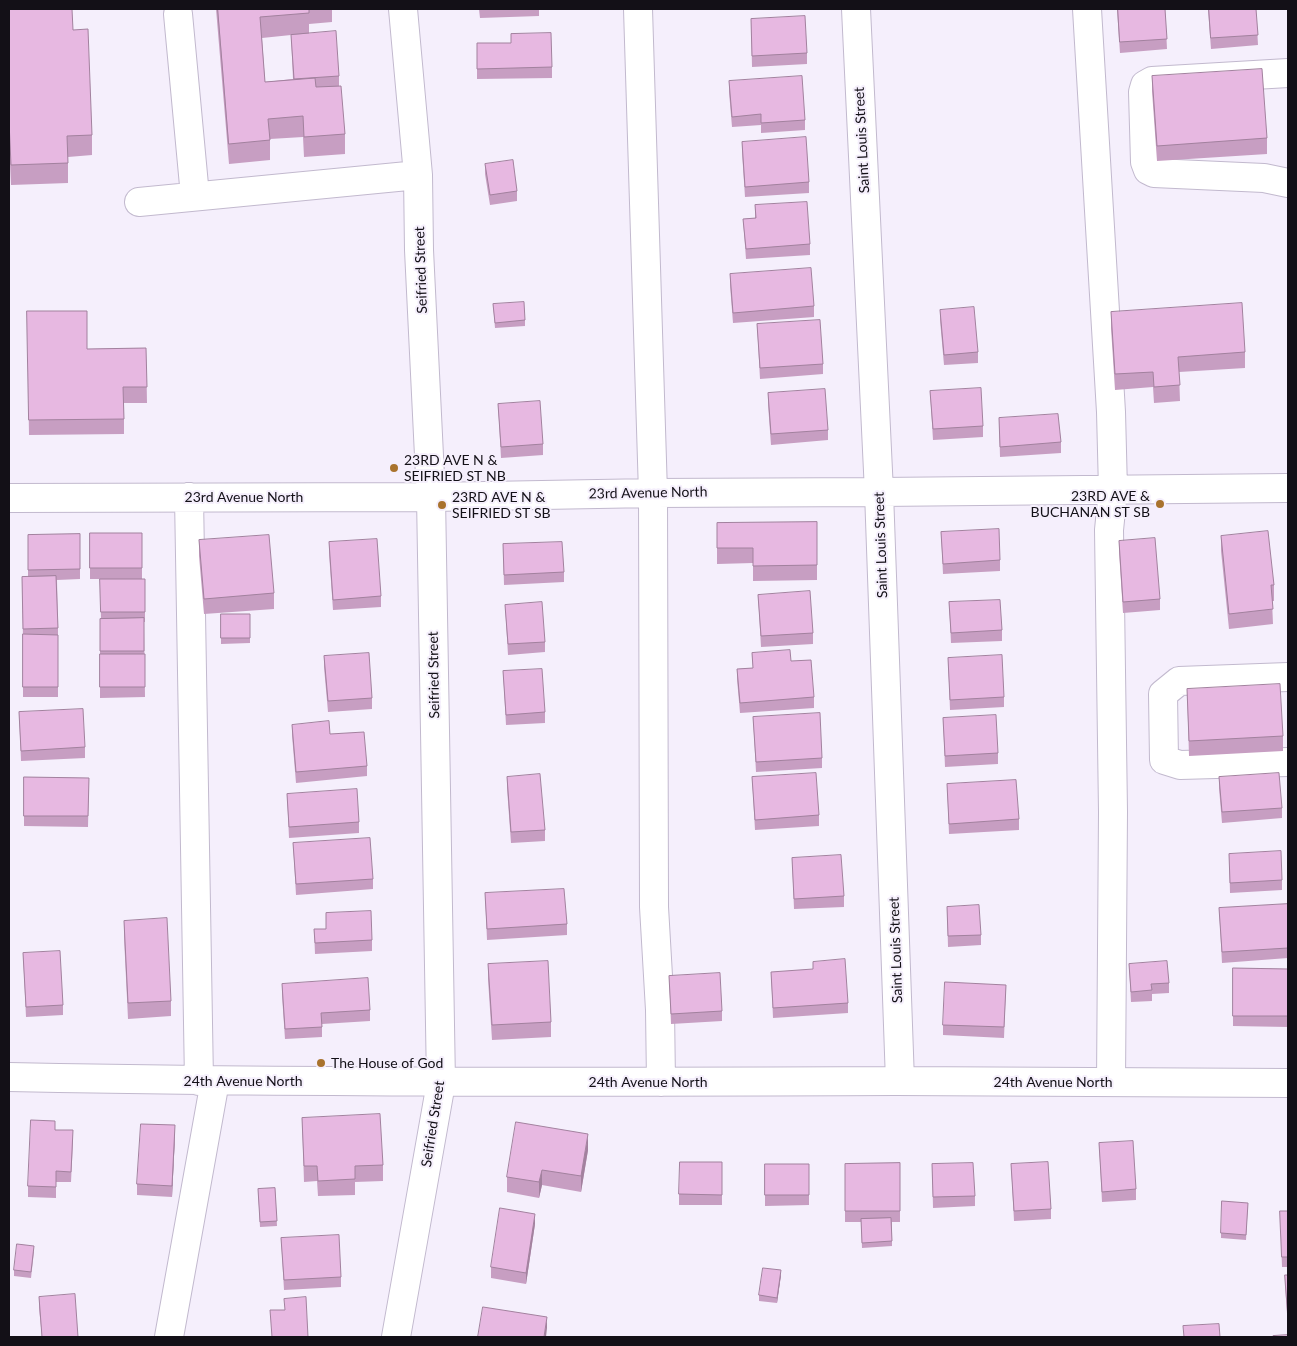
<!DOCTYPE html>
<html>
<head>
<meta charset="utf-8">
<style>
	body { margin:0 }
	#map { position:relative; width:1297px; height:1346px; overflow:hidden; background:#f5effc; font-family:Lato,sans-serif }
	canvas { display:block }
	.frame { position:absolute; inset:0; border:10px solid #131017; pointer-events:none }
</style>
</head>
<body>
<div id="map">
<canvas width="1297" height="1346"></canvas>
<div class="frame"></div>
</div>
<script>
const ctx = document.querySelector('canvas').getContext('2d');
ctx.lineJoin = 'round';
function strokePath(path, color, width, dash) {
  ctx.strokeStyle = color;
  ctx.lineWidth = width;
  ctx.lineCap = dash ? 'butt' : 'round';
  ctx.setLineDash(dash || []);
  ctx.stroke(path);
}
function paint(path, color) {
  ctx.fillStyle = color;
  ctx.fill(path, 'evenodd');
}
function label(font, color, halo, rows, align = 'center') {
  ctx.font = font + ' Lato,sans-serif';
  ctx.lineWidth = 4;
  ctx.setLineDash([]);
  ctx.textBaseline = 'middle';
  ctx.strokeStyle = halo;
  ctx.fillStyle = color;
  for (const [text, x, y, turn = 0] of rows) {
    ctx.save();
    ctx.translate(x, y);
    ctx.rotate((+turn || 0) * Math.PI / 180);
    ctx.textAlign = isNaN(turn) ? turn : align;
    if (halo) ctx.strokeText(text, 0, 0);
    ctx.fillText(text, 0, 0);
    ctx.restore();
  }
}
const minor = new Path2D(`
	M638,9L653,493L654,907L660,1010L661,1082
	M856,9L879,492L900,1081
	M1087,9L1111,412L1113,490L1109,530L1113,812L1111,1082
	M178,14L195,196
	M1288,73L1152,81L1145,85L1143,92L1145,162L1148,170L1154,173L1264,178L1288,183
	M139,202L418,175
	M189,497L199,1081
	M9,498L431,497L653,493L879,492L1288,488
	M1288,677L1179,681L1163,694L1164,760L1180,765L1288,762
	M9,1077C305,1083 600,1082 896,1081C1027,1081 1158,1082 1288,1083
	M169,1337L215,1081
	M396,1337L441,1083L431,497L419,250L418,175L403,9`);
const wall = new Path2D(`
	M9,9L73,30L92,135V155L68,157V183L11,185L9,141Z
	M216,9H332V22L309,24V34L339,76V86L345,134V154L304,157L303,137L270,139V160L229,164ZM291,35L293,79L265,82L262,38Z
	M479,9H539V16L480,18Z
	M1117,9H1165L1167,49L1120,53Z
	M1208,9H1256L1258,45L1211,49Z
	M751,19L807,53V64L752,67Z
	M477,43L552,67V78L477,79Z
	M1152,76L1267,138V154L1157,161L1152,91Z
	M729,81L805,120V130L761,133V125L732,127L729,92Z
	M742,142L809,182V193L745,197L742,152Z
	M485,164L517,191V201L490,205L485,174Z
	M755,205L810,244V255L746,259L743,219L755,218Z
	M730,274L814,306V317L733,323L730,285Z
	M493,304L525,320V326L495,328Z
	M940,310L978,352V363L944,365L940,320Z
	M27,311L87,349L146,348L147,403H124V434L29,435Z
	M1111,312L1245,352V368L1179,372L1180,401L1154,403L1153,387L1115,390L1111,328Z
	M757,324L823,364V374L760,379Z
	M930,391L983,426V437L933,440Z
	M768,393L828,430V440L771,445L768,404Z
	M498,404L543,444V455L501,458Z
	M999,418L1061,442V453L1000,457Z
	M817,522V580L753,581V563L717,564V523Z
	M941,532L1000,560V571L943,574Z
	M90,533H142V579H145V622H144L145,697L100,698V619H101L100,579H116H90Z
	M80,534V579L57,580L58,628V697H23V640L22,577H28V535Z
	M1221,536L1274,585V601H1272L1273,624L1229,629L1221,551Z
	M199,540L274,593V609L204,614L199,556Z
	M1119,541L1160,599V610L1123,613L1119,551Z
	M329,542L381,596V607L333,610L329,553Z
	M503,544L564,572V582L504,585Z
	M758,595L813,633V644L761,647Z
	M949,602L1002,630V641L951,643Z
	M505,605L545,642V652L508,655Z
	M221,614H250V643L221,644Z
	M752,653L814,697V708L740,713L737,679V669L753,668Z
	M324,656L372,698V709L328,712L324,667Z
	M948,658L1004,697V707L950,710Z
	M503,671L545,712V723L506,725Z
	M1187,689L1283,736V751L1189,756Z
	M19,712L85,747V758L21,761Z
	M753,717L822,758V768L756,772Z
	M943,718L998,753V764L945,767Z
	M292,725L330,734L367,766V776L296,783L292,735Z
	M24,777L89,778L88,827L24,826Z
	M507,777L545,830V841L511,843L507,788Z
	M752,777L819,815V826L755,830Z
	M1219,777L1282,808V818L1222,823L1219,788Z
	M947,784L1019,819V830L949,834Z
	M287,794L359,822V833L289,838Z
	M293,843L373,879V889L296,895Z
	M1229,854L1282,880V890L1230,893Z
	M792,858L844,896V907L794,909Z
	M485,893L567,924V935L487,940Z
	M1288,904V958L1222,963L1219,908Z
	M947,907L981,935V945L948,947Z
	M326,913L372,940V951L315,954L314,929H326Z
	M124,921L171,1001V1016L128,1019L124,937Z
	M23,953L63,1005V1015L26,1017Z
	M488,964L551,1022V1037L492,1040L488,979Z
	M1129,964L1169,983V993L1152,994V1001L1131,1002Z
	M1233,968L1288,969V1027L1233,1026Z
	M771,972L848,1003V1013L773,1018Z
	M669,976L722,1011V1021L671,1024Z
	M282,984L370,1010V1021L322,1024V1037L285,1039L282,995Z
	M1006,985L1004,1038L943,1035V1025Z
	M302,1118L383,1165V1181L355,1182V1195L318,1196L317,1181L304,1182Z
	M55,1130L73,1141L71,1182H56V1198L28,1197V1186Z
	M175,1136L172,1197L137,1195V1184Z
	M1099,1143L1136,1189V1200L1102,1202Z
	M588,1150L581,1192L542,1185L539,1198L507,1192V1177Z
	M722,1162V1205H679V1194Z
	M900,1163V1222H892V1246L862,1248L861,1222H845V1164Z
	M765,1164H809V1205L765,1206Z
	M932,1164L975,1196V1206L933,1208Z
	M1011,1164L1051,1209V1219L1014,1221Z
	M275,1188L277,1226L260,1227L258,1189Z
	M1248,1203L1246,1240L1221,1238V1233Z
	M1280,1211H1288V1267H1282Z
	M535,1224L526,1284L491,1278V1267Z
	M281,1238L341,1277V1287L284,1290Z
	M34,1251L31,1278L14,1276V1270Z
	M781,1275L777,1303L759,1301V1295Z
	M1285,1275H1288V1328L1285,1285Z
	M39,1297L78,1337H42L39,1308Z`);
const shadedWall = new Path2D(`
	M175,1125V1136L172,1197V1186Z
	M588,1134V1150L581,1192V1176Z
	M542,1170V1185L539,1198V1182Z
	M535,1214V1224L526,1284V1273Z
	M781,1270V1275L777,1303V1298Z
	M547,1317V1328L546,1337H544Z`);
const building = new Path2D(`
	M9,9H72L73,30L88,29L92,135L67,136L68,163L11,165L9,121Z
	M218,9H309V13L260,17L265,82L315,78L316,87L341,86L345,134L304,137L303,116L268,119L270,140L229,144Z
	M1118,9H1165L1167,39L1120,42Z
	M1209,9H1256L1258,35L1211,38Z
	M805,16L807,53L752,56L751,19Z
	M336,31L339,76L294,79L291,35Z
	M551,33L552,67L477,69V43H511V34Z
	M1262,69L1267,138L1157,146L1152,76Z
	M802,76L805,120L761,123V114L732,117L729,81Z
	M806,137L809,182L745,187L742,142Z
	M513,160L517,191L490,195L485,164Z
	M807,202L810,244L746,249L743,219L756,218L755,205Z
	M811,268L814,306L733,313L730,274Z
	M524,302L525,320L495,323L493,304Z
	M1242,303L1245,352L1178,357L1180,385L1154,387L1153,372L1115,374L1111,312Z
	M974,307L978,352L944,355L940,310Z
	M27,311H87V349L146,348L147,387H123L124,419L29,420Z
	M820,320L823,364L760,368L757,324Z
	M981,388L983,426L933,429L930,391Z
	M825,389L828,430L771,434L768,393Z
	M540,401L543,444L501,447L498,404Z
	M1058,414L1061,442L1000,447L999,418Z
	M817,522V565L753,566V548H717V523Z
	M999,529L1000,560L943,564L941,532Z
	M1268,531L1274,585H1271L1273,609L1229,614L1221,536Z
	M90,533H142V568H90Z
	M80,534V569L28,570V535Z
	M269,535L274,593L204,599L199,540Z
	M1155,538L1160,599L1123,602L1119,541Z
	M377,539L381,596L333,600L329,542Z
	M562,542L564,572L504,575L503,544Z
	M56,576L58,628L23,629L22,577Z
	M100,579H145V612H101Z
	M810,591L813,633L761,636L758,595Z
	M1000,600L1002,630L951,633L949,602Z
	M542,602L545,642L508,644L505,605Z
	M221,614H250V638H221Z
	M144,618V651H100V619Z
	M23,634L58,635V687H23Z
	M790,650L791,661L811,660L814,697L740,703L737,669L753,668L752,653Z
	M369,653L372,698L328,701L324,656Z
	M100,654H145V687H100Z
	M1002,655L1004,697L950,700L948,658Z
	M542,669L545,712L506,715L503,671Z
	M1280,684L1283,736L1189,741L1187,689Z
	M83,709L85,747L21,751L19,712Z
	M820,713L822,758L756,762L753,717Z
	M996,715L998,753L945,756L943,718Z
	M329,721L330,734L364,732L367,766L296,772L292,725Z
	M816,773L819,815L755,820L752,777Z
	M1279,773L1282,808L1222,812L1219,777Z
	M540,774L545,830L511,832L507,777Z
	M24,777L89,778L88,816H24Z
	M1016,780L1019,819L949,824L947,784Z
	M357,789L359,822L289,827L287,794Z
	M370,838L373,879L296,884L293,843Z
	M1281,851L1282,880L1230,883L1229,854Z
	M841,855L844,896L794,899L792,858Z
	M564,889L567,924L487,929L485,893Z
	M1288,904V948L1222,952L1219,908Z
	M979,905L981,935L948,936L947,907Z
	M371,911L372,940L315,943L314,929H326V913Z
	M167,918L171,1001L128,1003L124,921Z
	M60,951L63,1005L26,1007L23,953Z
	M845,959L848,1003L773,1008L771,972L813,969V962Z
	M548,961L551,1022L492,1025L488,964Z
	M1167,961L1169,983L1151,984L1152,990L1131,992L1129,964Z
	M1233,968L1288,969V1016H1233Z
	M720,973L722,1011L671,1014L669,976Z
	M368,978L370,1010L321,1013L322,1027L285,1029L282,984Z
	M945,982L1006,985L1004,1027L943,1025Z
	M380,1114L383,1165L355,1166V1179L318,1181L317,1166H304L302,1118Z
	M31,1120L55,1121V1130H73L71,1172L56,1171V1187L28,1186Z
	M516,1122L588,1134L581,1176L542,1170L539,1182L507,1177Z
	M141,1124L175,1125L172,1186L137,1184Z
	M1133,1141L1136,1189L1102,1192L1099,1143Z
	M680,1162H722V1195L679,1194Z
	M1048,1162L1051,1209L1014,1211L1011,1164Z
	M900,1163V1211H845V1164Z
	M973,1163L975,1196L933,1197L932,1164Z
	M765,1164H809V1195H765Z
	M275,1188L277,1221L260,1222L258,1189Z
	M1222,1201L1248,1203L1246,1235L1221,1233Z
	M500,1208L535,1214L526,1273L491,1267Z
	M1280,1211H1288V1257H1282Z
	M891,1218L892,1241L862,1243L861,1219Z
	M339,1235L341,1277L284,1280L281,1238Z
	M17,1244L34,1246L31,1272L14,1270Z
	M763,1268L781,1270L777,1298L759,1295Z
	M1285,1275H1288V1317Z
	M75,1294L78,1337H42L39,1297Z
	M306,1297L308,1337H272L270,1310H285L284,1299Z
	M483,1307L547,1317L544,1337H478Z
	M1219,1324L1220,1337H1184L1183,1326Z
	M1288,1335V1337H1273V1336Z`);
const markers = [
	[394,468,5,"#a9732d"],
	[1160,504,5,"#a9732d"],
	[442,505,5,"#a9732d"],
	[321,1063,5,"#a9732d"]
];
const streetNames = [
	["Saint Louis Street",862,140,-93],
	["Seifried Street",421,270,-92],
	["23rd Avenue North",648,493,-1],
	["23rd Avenue North",244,497],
	["Saint Louis Street",881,545,-92],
	["Seifried Street",434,675,-91],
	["Saint Louis Street",896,950,-92],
	["24th Avenue North",243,1081],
	["24th Avenue North",648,1082],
	["24th Avenue North",1053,1082],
	["Seifried Street",433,1124,-81]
];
const poiNames = [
	["23RD AVE N &",404,460],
	["SEIFRIED ST NB",404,476],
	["23RD AVE &",1150,496,"right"],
	["BUCHANAN ST SB",1150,512,"right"],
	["23RD AVE N &",452,497],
	["SEIFRIED ST SB",452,513],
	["The House of God",331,1063]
];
strokePath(minor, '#c2b9ce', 30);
strokePath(minor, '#fff', 28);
paint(wall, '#c79ec2');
paint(shadedWall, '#a2819e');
paint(building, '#e7b8e1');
strokePath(building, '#a2819e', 1);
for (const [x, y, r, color] of markers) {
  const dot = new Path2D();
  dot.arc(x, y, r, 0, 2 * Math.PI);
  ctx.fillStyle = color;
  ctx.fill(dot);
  strokePath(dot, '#f5effc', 2);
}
label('14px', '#131017', '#f5effc', streetNames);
label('14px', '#131017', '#f5effc', poiNames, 'left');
</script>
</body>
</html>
